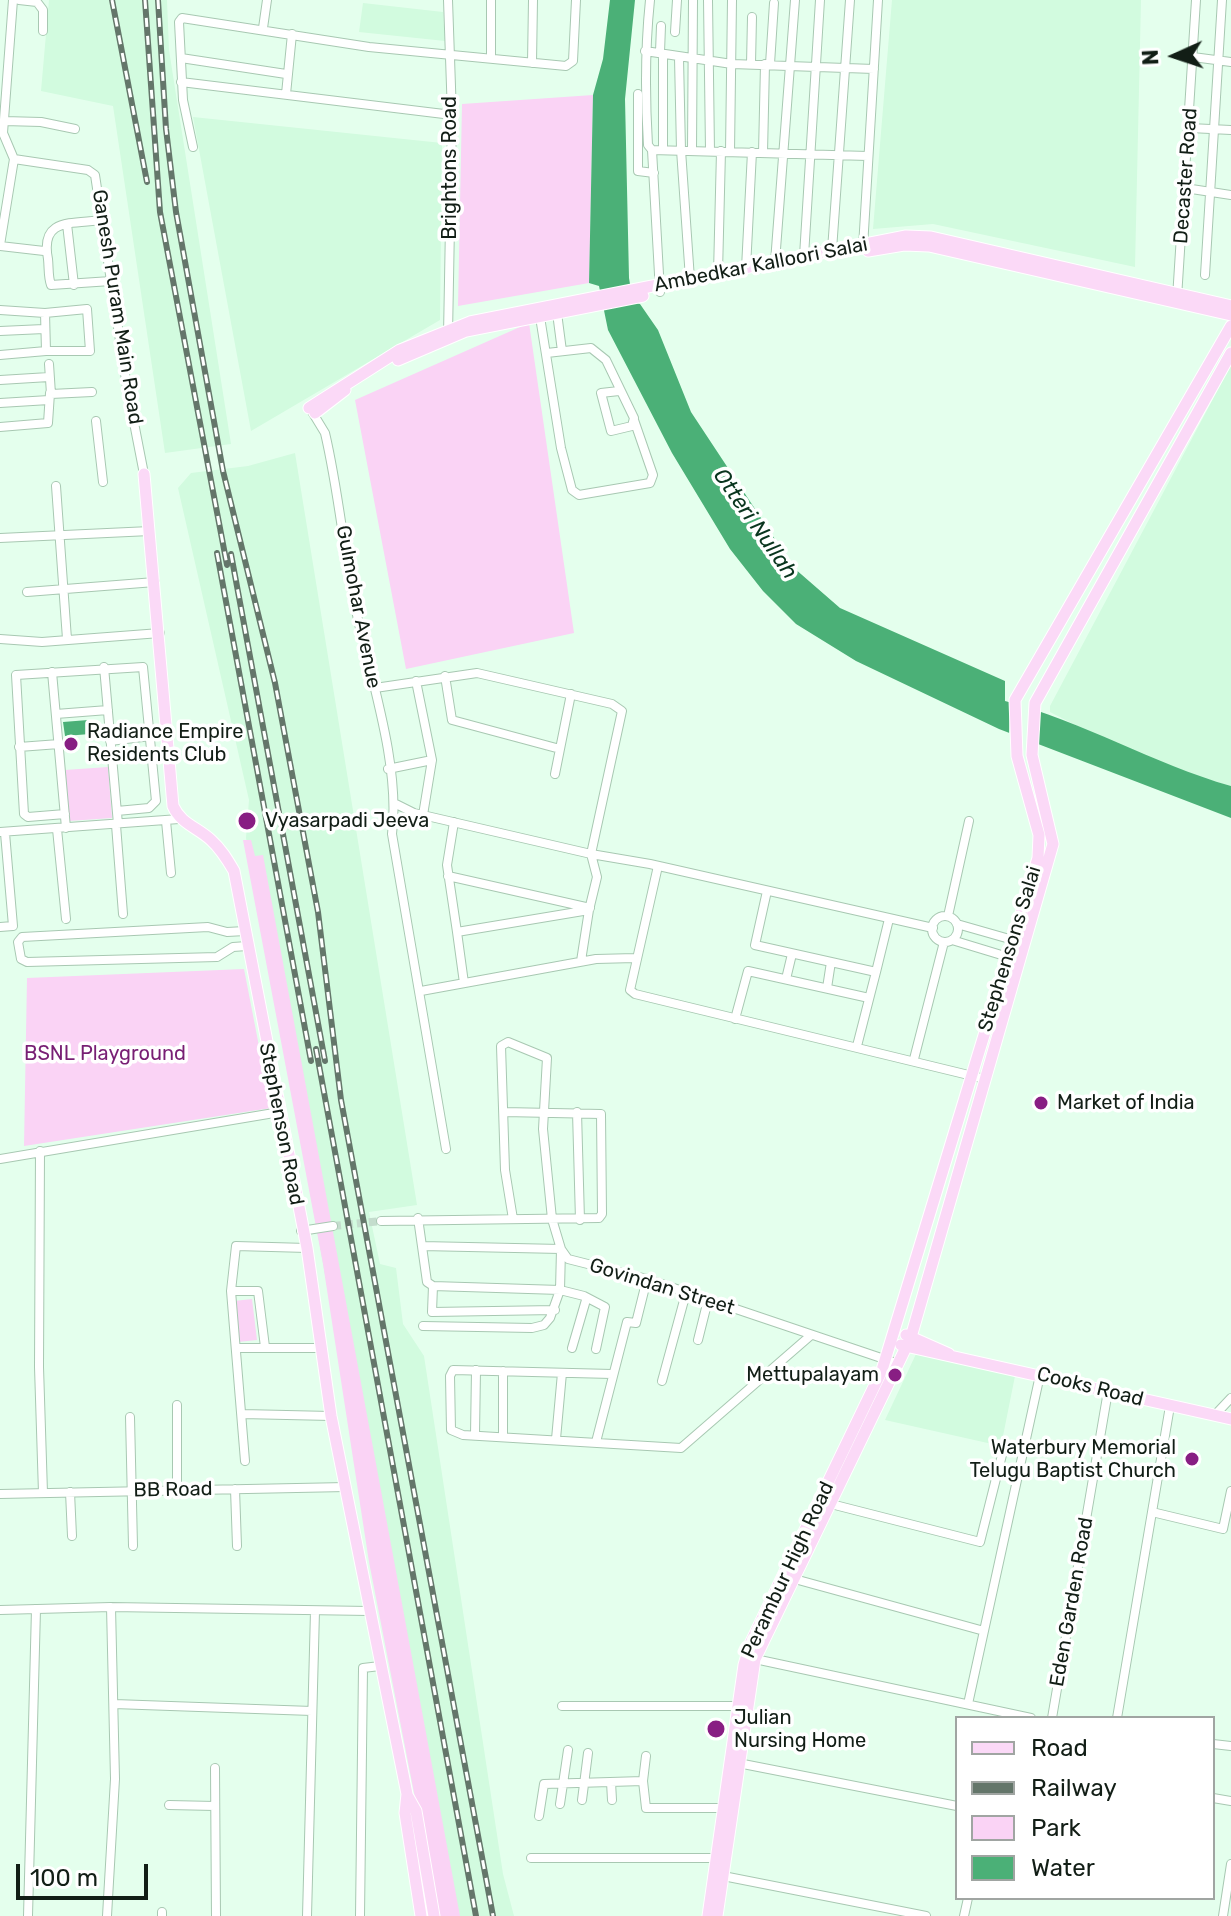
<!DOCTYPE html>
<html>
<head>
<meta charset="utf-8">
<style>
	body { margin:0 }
	#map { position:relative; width:1231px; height:1916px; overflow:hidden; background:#e4ffed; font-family:Rubik,sans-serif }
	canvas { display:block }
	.legend { position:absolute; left:955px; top:1716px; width:260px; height:184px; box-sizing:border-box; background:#fff; border:2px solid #a0a5a2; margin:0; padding:10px 14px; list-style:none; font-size:24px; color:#121e16 }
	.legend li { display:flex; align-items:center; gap:16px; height:40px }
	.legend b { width:40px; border:2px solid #a0a5a2 }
	.north { position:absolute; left:1135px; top:16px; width:80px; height:80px; -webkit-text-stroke:6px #fff; paint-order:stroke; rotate:267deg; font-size:22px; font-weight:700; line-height:32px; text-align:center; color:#121e16 }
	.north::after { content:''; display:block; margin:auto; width:28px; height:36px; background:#121e16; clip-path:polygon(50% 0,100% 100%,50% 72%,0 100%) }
	.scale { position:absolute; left:16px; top:1864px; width:132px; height:36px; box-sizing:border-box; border:4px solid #121e16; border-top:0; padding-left:10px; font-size:24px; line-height:28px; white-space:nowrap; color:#121e16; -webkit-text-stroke:6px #fff; paint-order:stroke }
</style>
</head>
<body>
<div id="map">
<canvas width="1231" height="1916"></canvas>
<ul class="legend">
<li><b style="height:10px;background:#fbd9f7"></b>Road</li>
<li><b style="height:10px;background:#64766a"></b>Railway</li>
<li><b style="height:22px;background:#fad3f5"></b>Park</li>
<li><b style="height:22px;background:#4bb077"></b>Water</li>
</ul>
<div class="north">N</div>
<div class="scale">100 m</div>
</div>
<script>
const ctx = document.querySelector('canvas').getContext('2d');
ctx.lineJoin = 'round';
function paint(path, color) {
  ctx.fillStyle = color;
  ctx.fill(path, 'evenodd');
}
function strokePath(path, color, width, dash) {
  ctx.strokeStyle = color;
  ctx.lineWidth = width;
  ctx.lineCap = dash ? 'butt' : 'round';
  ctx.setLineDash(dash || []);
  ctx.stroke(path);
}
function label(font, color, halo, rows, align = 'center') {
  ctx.font = font + ' Rubik,sans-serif';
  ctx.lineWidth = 7;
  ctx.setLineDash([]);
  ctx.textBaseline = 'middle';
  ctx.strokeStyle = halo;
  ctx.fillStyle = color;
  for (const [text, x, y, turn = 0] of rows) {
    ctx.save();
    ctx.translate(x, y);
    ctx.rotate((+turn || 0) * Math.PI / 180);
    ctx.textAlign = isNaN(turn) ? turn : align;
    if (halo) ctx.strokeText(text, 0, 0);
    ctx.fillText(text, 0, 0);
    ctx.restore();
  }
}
const built = new Path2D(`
	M49,0H167L169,50L231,444L165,453L113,106L41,91Z
	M892,0H1141L1135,267L933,224L873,229Z
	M363,3L443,12L445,41L359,32Z
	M193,117L442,143L440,320L251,431Z
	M1231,365V786L1192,775L1089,732L1050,712V706Z
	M295,453L417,1205L369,1212L380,1264L396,1268L403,1324L424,1356L503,1874L514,1916H441L246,838L249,800L178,488L191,473L248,466Z
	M916,1354L1015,1376L1001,1446L885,1420Z`);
const green = new Path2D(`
	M593,95L589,283L458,306L462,104Z
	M529,323L574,633L406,669L355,400Z
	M108,767L112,818L69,821L65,770Z
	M243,840H251L255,856L263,855L460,1916H438L369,1562L323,1264Z
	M244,969L271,1108L24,1146L27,978Z
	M252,1299L257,1340L238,1342L234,1301Z`);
const water = new Path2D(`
	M610,0H635L625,99L629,278L633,302L640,304L658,330L691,412L794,568L840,608L1005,681V701C1083,721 1153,764 1231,786V818L999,729L856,661L796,624L763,591L730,549L672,453L608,330L599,286L589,283L593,95L603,59Z
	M88,720L90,734L65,736L63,722Z`);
const pier = new Path2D(`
	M1010,703L1040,706L1038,748L1009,737Z`);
const minorTunnel = new Path2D(`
	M333,1226L381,1221`);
const minor = new Path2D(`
	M13,0L3,133L14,159
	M19,0L37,2L43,10V31
	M448,0L452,115L448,335
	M491,0V58
	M650,0C645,48 645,96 648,145L652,150L660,292
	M708,0L710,151
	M263,28L267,0
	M675,32L677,0
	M645,51L732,64L874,69
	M660,52L661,26
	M1193,57L1231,62
	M181,58L286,74
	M679,58L681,150L690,279
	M532,63L533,0
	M751,64L752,17
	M770,64L774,3
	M181,82L452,115
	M286,94L292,34
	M638,94V171L654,173
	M4,121L41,122L75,129
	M1190,128L1231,130
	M193,147L183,100L179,22L182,18L369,47L566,66L573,61L576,0
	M652,150L868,156
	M663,150V54
	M692,151L693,0
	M730,152L732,0
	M763,153L765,64
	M14,159L88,170L95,175L127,387L144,474
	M1185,188L1231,195
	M103,220C70,224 40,218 48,259C49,268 48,277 51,285L111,281
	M67,224L74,285
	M0,245L14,159
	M0,246L44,251
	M863,247L878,0
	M832,250L850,0
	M804,256L820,0
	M775,262L795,0
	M746,268L752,152
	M718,273L721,151
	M1205,275L1222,0
	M1177,298L1196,0
	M87,309L90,351H46L45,313Z
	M0,310L45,313
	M557,313L562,351
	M540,317L561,448L572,490L579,495L650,483L653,475L634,420
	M0,331L44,329
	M547,353L591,348L606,360L634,418L632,426L611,431L601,393L619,391
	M0,355L46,351
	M49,364L51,394L92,392
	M0,380L49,377
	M0,403L49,400
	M311,410L325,433C338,488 343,545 354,601C368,671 401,763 392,834L446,1149
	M96,421L103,482
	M0,427L48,423L50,393
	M56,486L67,639
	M0,538L150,531
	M27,592L155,582
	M0,639L42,642L160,633
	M104,667L118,824
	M52,672L66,828
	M445,676L452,720L560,749
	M416,681L432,760L423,815
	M375,688L477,673L612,704L622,711L591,854L414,813L396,804
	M56,714L108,710
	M110,741L167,734
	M19,747L59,744
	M388,769L432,760
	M555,774L571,694
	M65,814L28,817L24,814L16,675L143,667L156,801L149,808L117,811
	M166,821L171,873
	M454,822L447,865L457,932L589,910L597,877L591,854L650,864L933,928
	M116,825L123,914
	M57,829L66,919
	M0,832L179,819
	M658,866L630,990L635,994L985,1079
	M448,876L590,908
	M767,891L755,945L876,972L889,919
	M948,916L969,821
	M932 929a13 13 0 1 1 26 0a13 13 0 1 1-26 0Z
	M957,924L1013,940
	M0,927L13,926L5,833
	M245,931L227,932L208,927L22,937L18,942L21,959L27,962L217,957L233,947L247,946
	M457,932L464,983
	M952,940L1008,957
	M581,961L589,910
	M786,979L792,954
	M827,988L831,962
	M421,991L596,959L635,958
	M735,1019L748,971L869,998
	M857,1046L876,972
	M914,1059L944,942
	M577,1112L580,1220
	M40,1151L39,1367L43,1493
	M0,1159L280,1112
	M418,1218L427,1282L433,1286L560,1290L584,1296L605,1307L596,1349
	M381,1221L599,1218L602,1214L601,1114L504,1112
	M301,1231L333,1226
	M422,1246L561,1249L568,1259L647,1279L899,1364
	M433,1286L432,1312L555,1310
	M231,1291H258L265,1347
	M423,1326L532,1328L544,1325L550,1318L560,1290L561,1249L552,1219L543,1129L547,1058L508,1042L501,1046L505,1170L513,1219
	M698,1340L708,1300
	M237,1348H321
	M572,1348L586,1300
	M612,1374L453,1370L450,1376L451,1430L463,1435L681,1448L810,1336
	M662,1381L686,1293
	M242,1414L331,1416
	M1214,1416L1231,1398
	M130,1417L133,1546
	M475,1435L476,1370
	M503,1437V1371
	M556,1439L562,1373
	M596,1442L627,1322L636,1323L647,1279
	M245,1461L231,1291L236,1246L307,1248
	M235,1489L237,1546
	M177,1491V1405
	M70,1492L72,1536
	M0,1494L346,1487
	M831,1504L980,1542L1004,1447
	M1152,1512L1223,1529L1231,1491
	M791,1578L984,1631
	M0,1610L111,1607L369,1611
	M755,1659L1031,1718
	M114,1704L312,1711
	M968,1704L1040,1375
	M562,1706H741
	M1052,1718L1108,1391
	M1117,1718L1170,1406
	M1213,1744L1231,1746
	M738,1763L957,1806
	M215,1768L216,1916
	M643,1781L646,1756
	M611,1782L612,1800
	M1213,1798L1231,1801
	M582,1800L588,1753
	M560,1804L568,1750
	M169,1805L215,1806
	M539,1816L544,1784L643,1781L646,1808H723
	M531,1858H715
	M718,1875L926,1916
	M28,1916L36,1609
	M107,1916L115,1779L111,1607
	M162,1916V1912
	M307,1916L315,1611
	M360,1916L363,1668L380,1666
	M964,1916L968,1898
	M1223,1916L1231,1864`);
const major = new Path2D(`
	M868,251L904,245L929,246L1231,315
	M398,360L466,331L643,296
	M309,408L400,350L470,322L906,236L931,237L1231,306
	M315,413L345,390
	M144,474L173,806C181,824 197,827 211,840C221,849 227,859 234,871L307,1248L331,1416L407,1794L405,1813L421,1916
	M906,1335L949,1354
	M901,1345L1231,1419
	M407,1795L416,1811L434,1916
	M708,1916L744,1665L750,1644L882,1370L1038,858L1039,835L1017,756L1015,700L1231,326
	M717,1916L755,1659L911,1337L1053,844L1032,755L1035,703L1231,353`);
const rail = new Path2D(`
	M112,0L147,182
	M145,0L160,212L227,565
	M158,0L166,129L176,212L223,471L275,683L318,912L341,1100L493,1916
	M217,553L311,1061
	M231,554L325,1061
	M316,1049L476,1916`);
const markers = [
	[71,744,8,"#881e83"],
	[247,821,10,"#881e83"],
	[1041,1103,8,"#881e83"],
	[895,1375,8,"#881e83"],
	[1192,1459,8,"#881e83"],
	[716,1729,10,"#881e83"]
];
const streetNames = [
	["Brightons Road",450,168,-90],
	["Decaster Road",1186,176,-86],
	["Ambedkar Kalloori Salai",761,265,-11],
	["Ganesh Puram Main Road",117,307,81],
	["Gulmohar Avenue",358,607,79],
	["Stephensons Salai",1010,949,-73],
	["Stephenson Road",281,1124,79],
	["Govindan Street",662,1287,17],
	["Cooks Road",1090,1387,14],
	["BB Road",173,1490,-1],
	["Perambur High Road",788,1570,-65],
	["Eden Garden Road",1072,1602,-80]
];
const poiNames = [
	["Radiance Empire",87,732],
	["Residents Club",87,755],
	["Vyasarpadi Jeeva",265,821],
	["Market of India",1057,1103],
	["Mettupalayam",879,1375,"right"],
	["Waterbury Memorial",1176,1448,"right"],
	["Telugu Baptist Church",1176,1471,"right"],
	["Julian",734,1718],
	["Nursing Home",734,1741]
];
const parkNames = [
	["BSNL Playground",105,1054]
];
const waterNames = [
	["Otteri Nullah",755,524,55]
];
paint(built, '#d2fbdf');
paint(green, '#fad3f5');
paint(water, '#4bb077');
paint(pier, '#e4ffed');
strokePath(minorTunnel, '#c4ddcd', 8, [8, 4]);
strokePath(minor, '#a8c8b2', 10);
strokePath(major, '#fff', 13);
strokePath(minor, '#fff', 8);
strokePath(major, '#fbd9f7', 11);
strokePath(rail, '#64766a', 6);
strokePath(rail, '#fff', 3, [9]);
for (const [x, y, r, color] of markers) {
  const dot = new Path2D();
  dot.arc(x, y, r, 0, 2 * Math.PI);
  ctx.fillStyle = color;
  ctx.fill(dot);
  strokePath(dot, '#fff', 3);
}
label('20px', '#121e16', '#fff', streetNames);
label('20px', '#121e16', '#fff', poiNames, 'left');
label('20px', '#781f74', '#fff', parkNames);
label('italic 22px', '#09351e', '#fff', waterNames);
</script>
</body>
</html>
